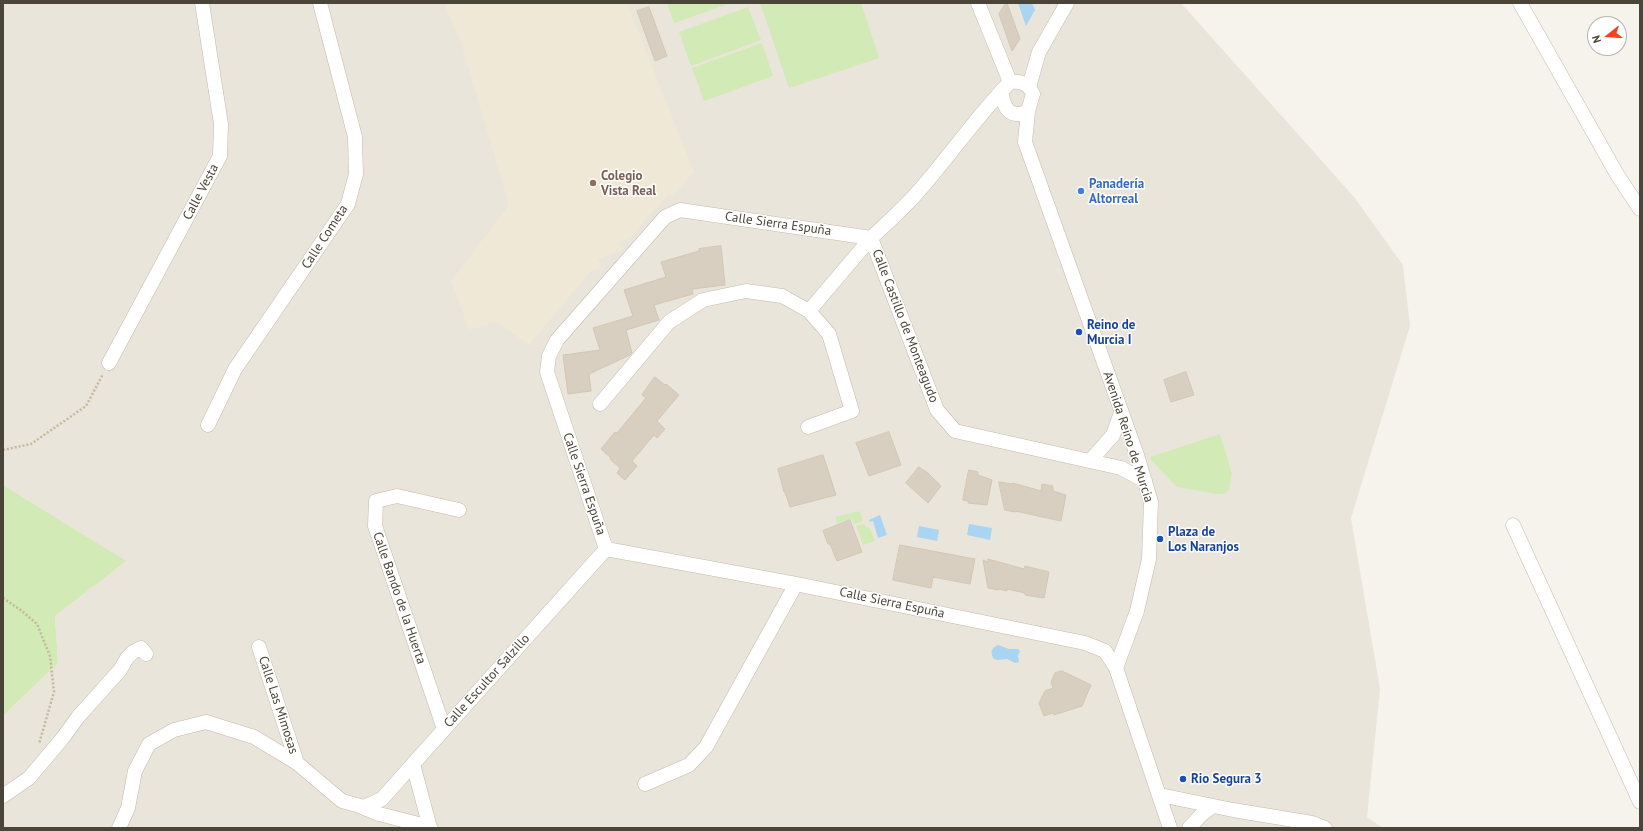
<!DOCTYPE html>
<html>
<head>
<meta charset="utf-8">
<style>
	body { margin:0 }
	#map { position:relative; width:1643px; height:831px; overflow:hidden; background:#f6f3ec; font-family:"PT Sans",sans-serif }
	canvas { display:block }
	.frame { position:absolute; inset:0; border:4px solid #4b4439; pointer-events:none }
	.north { position:absolute; left:1587px; top:16px; width:40px; height:40px; box-sizing:border-box; background:#fff; border:1px solid #b7b4b0; border-radius:50%; rotate:253deg; font-size:11px; font-weight:700; line-height:16px; text-align:center; color:#4b4439 }
	.north::after { content:''; display:block; margin:auto; width:14px; height:18px; background:#fc3f1d; clip-path:polygon(50% 0,100% 100%,50% 72%,0 100%) }
</style>
</head>
<body>
<div id="map">
<canvas width="1643" height="831"></canvas>
<div class="frame"></div>
<div class="north">N</div>
</div>
<script>
const ctx = document.querySelector('canvas').getContext('2d');
ctx.lineJoin = 'round';
function paint(path, color) {
  ctx.fillStyle = color;
  ctx.fill(path, 'evenodd');
}
function strokePath(path, color, width, dash) {
  ctx.strokeStyle = color;
  ctx.lineWidth = width;
  ctx.lineCap = dash ? 'butt' : 'round';
  ctx.setLineDash(dash || []);
  ctx.stroke(path);
}
function label(font, color, halo, rows, align = 'center') {
  ctx.font = font + ' "PT Sans",sans-serif';
  ctx.lineWidth = 3;
  ctx.setLineDash([]);
  ctx.textBaseline = 'middle';
  ctx.strokeStyle = halo;
  ctx.fillStyle = color;
  for (const [text, x, y, turn = 0] of rows) {
    ctx.save();
    ctx.translate(x, y);
    ctx.rotate((+turn || 0) * Math.PI / 180);
    ctx.textAlign = isNaN(turn) ? turn : align;
    if (halo) ctx.strokeText(text, 0, 0);
    ctx.fillText(text, 0, 0);
    ctx.restore();
  }
}
const residential = new Path2D(`
	M3,3H1181L1354,197L1403,265L1410,326L1351,518L1380,689L1367,817L1383,828H3V716L58,663L55,616L125,561L3,485Z`);
const education = new Path2D(`
	M444,3H627L694,172L673,196L668,194L658,208L654,209L631,238L619,242L623,250L598,259L601,268L591,271L529,345L496,322L469,330L451,281L509,205L462,46Z`);
const green = new Path2D(`
	M667,3H731L674,23Z
	M760,3H861L879,58L789,88Z
	M748,7L761,40L691,66L679,32Z
	M762,43L773,76L704,101L692,68Z
	M1220,434L1232,474L1229,490L1224,494H1217L1177,487L1151,460L1150,457Z
	M3,485L126,561L55,616L58,663L3,716Z
	M860,511L863,521L855,524L851,519L837,523L835,517Z
	M864,524L867,528L869,527L875,541L863,545L856,526Z`);
const water = new Path2D(`
	M1018,3H1032L1035,10L1026,26Z
	M880,515L887,535L878,538L873,521L870,522L869,520Z
	M969,524L992,528L990,540L967,535Z
	M919,526L939,530L937,541L917,537Z
	M998,645L1009,649H1018L1020,651L1018,656L1019,662L1015,663L1007,659L997,660L993,658C990,651 992,648 998,645Z`);
const building = new Path2D(`
	M1006,3H1007L1020,39L1012,51L999,14Z
	M649,7L667,56L655,61L637,11Z
	M721,246L725,285L692,289L693,294L654,305L659,320L626,330L632,353L630,355L589,374L591,391L568,394L563,355L600,350L593,328L633,316L624,290L666,277L661,262L699,251V249Z
	M1186,372L1194,395L1171,402L1164,380Z
	M655,377L665,385L666,384L679,395L657,421L665,429L657,438L654,435L632,461L637,466L625,480L617,473L620,468L610,459L611,458L601,449L615,432L617,433L646,398L642,395Z
	M889,432L901,465L869,476L856,443Z
	M823,455L836,495L790,507L785,492H784L778,469Z
	M919,467L928,473L941,486L928,503L906,483Z
	M969,470L978,472V475L992,480L987,505L968,503V501L963,500Z
	M999,482L1013,484V483L1041,491L1042,484L1053,486V491L1066,495L1061,521L1015,511V512L1005,510Z
	M850,520L862,552L837,561L830,544H828L823,531Z
	M900,545L975,559L970,584L933,577L931,588L893,580Z
	M988,559L1024,569L1025,566L1049,572L1044,598L1025,595V593L1007,589V591L998,589V590L988,588L983,560L988,562Z
	M1062,671L1091,685L1082,706L1054,715L1053,713L1044,716L1039,703L1045,691L1053,688L1051,682L1055,673Z`);
const path = new Path2D(`
	M3,450L31,444L86,406L103,374
	M3,598L22,611L37,624L50,656L54,692L39,744`);
const street = new Path2D(`
	M978,3L1010,82C1021,81 1028,83 1033,94L1028,111L1025,142L1137,455L1151,502L1149,559L1137,611L1116,668L1170,828
	M1520,3L1618,176L1640,209
	M1010,82C976,117 949,157 917,193C903,209 887,223 871,238L937,410L955,431L1121,468L1145,481
	M1029,87L1039,52L1067,3
	M1002,90C1002,107 1010,120 1028,111
	M871,238L680,210L665,217L557,340L549,356L547,372L606,549L796,584L1085,643L1105,651L1116,668
	M109,363L220,156L221,124L202,3
	M600,404L669,322L703,300L746,291L782,296L809,311
	M208,425L235,369L348,204L356,174L355,137L320,3
	M808,427L852,411L829,334L809,311L871,238
	M1090,461L1113,435L1121,413
	M1513,525L1640,802
	M259,647L297,763
	M444,729L375,526L376,501L397,496L459,510
	M645,784L689,765L706,747L796,584
	M1160,795L1233,810L1312,823L1325,828
	M3,796L29,778L62,739L78,717L120,670L127,658L133,652L141,648L146,654
	M357,805L379,814L430,827
	M119,828L128,808L135,771L149,744L174,730L206,722L254,737L297,763L342,801L364,807L382,799L413,764
	M430,828L413,764L606,549
	M1189,828L1201,815L1213,806`);
const markers = [
	[593,183,4,"#8d6e63"],
	[1081,191,4,"#3f7fe0"],
	[1079,332,4,"#1a4fb4"],
	[1160,539,4,"#1a4fb4"],
	[1183,779,4,"#1a4fb4"]
];
const educationNames = [
	["Colegio",601,176],
	["Vista Real",601,191]
];
const shopNames = [
	["Panadería",1089,184],
	["Altorreal",1089,199]
];
const streetNames = [
	["Calle Vesta",201,192,-62],
	["Calle Sierra Espuña",778,224,8],
	["Calle Cometa",325,237,-57],
	["Calle Castillo de Monteagudo",905,326,69],
	["Avenida Reino de Murcia",1128,437,72],
	["Calle Sierra Espuña",584,484,71],
	["Calle Bando de la Huerta",399,598,71],
	["Calle Sierra Espuña",892,603,12],
	["Calle Escultor Salzillo",487,681,-48],
	["Calle Las Mimosas",278,705,72]
];
const transitNames = [
	["Reino de",1087,325],
	["Murcia I",1087,340],
	["Plaza de",1168,532],
	["Los Naranjos",1168,547],
	["Rio Segura 3",1191,779]
];
paint(residential, '#eae5da');
paint(education, '#efe8d6');
paint(green, '#d2eab5');
paint(water, '#a9d4f2');
paint(building, '#d8cfc1');
strokePath(building, '#d3c7b4', 1);
strokePath(street, '#c2bbae', 15);
strokePath(path, '#c4b79f', 2.5, [2, 2]);
strokePath(street, '#fff', 14);
for (const [x, y, r, color] of markers) {
  const dot = new Path2D();
  dot.arc(x, y, r, 0, 2 * Math.PI);
  ctx.fillStyle = color;
  ctx.fill(dot);
  strokePath(dot, '#fff', 1.5);
}
label('bold 13px', '#785e54', '#fff', educationNames, 'left');
label('bold 13px', '#366cbe', '#fff', shopNames, 'left');
label('13px', '#4b4439', '#fff', streetNames);
label('bold 13px', '#164399', '#fff', transitNames, 'left');
</script>
</body>
</html>
